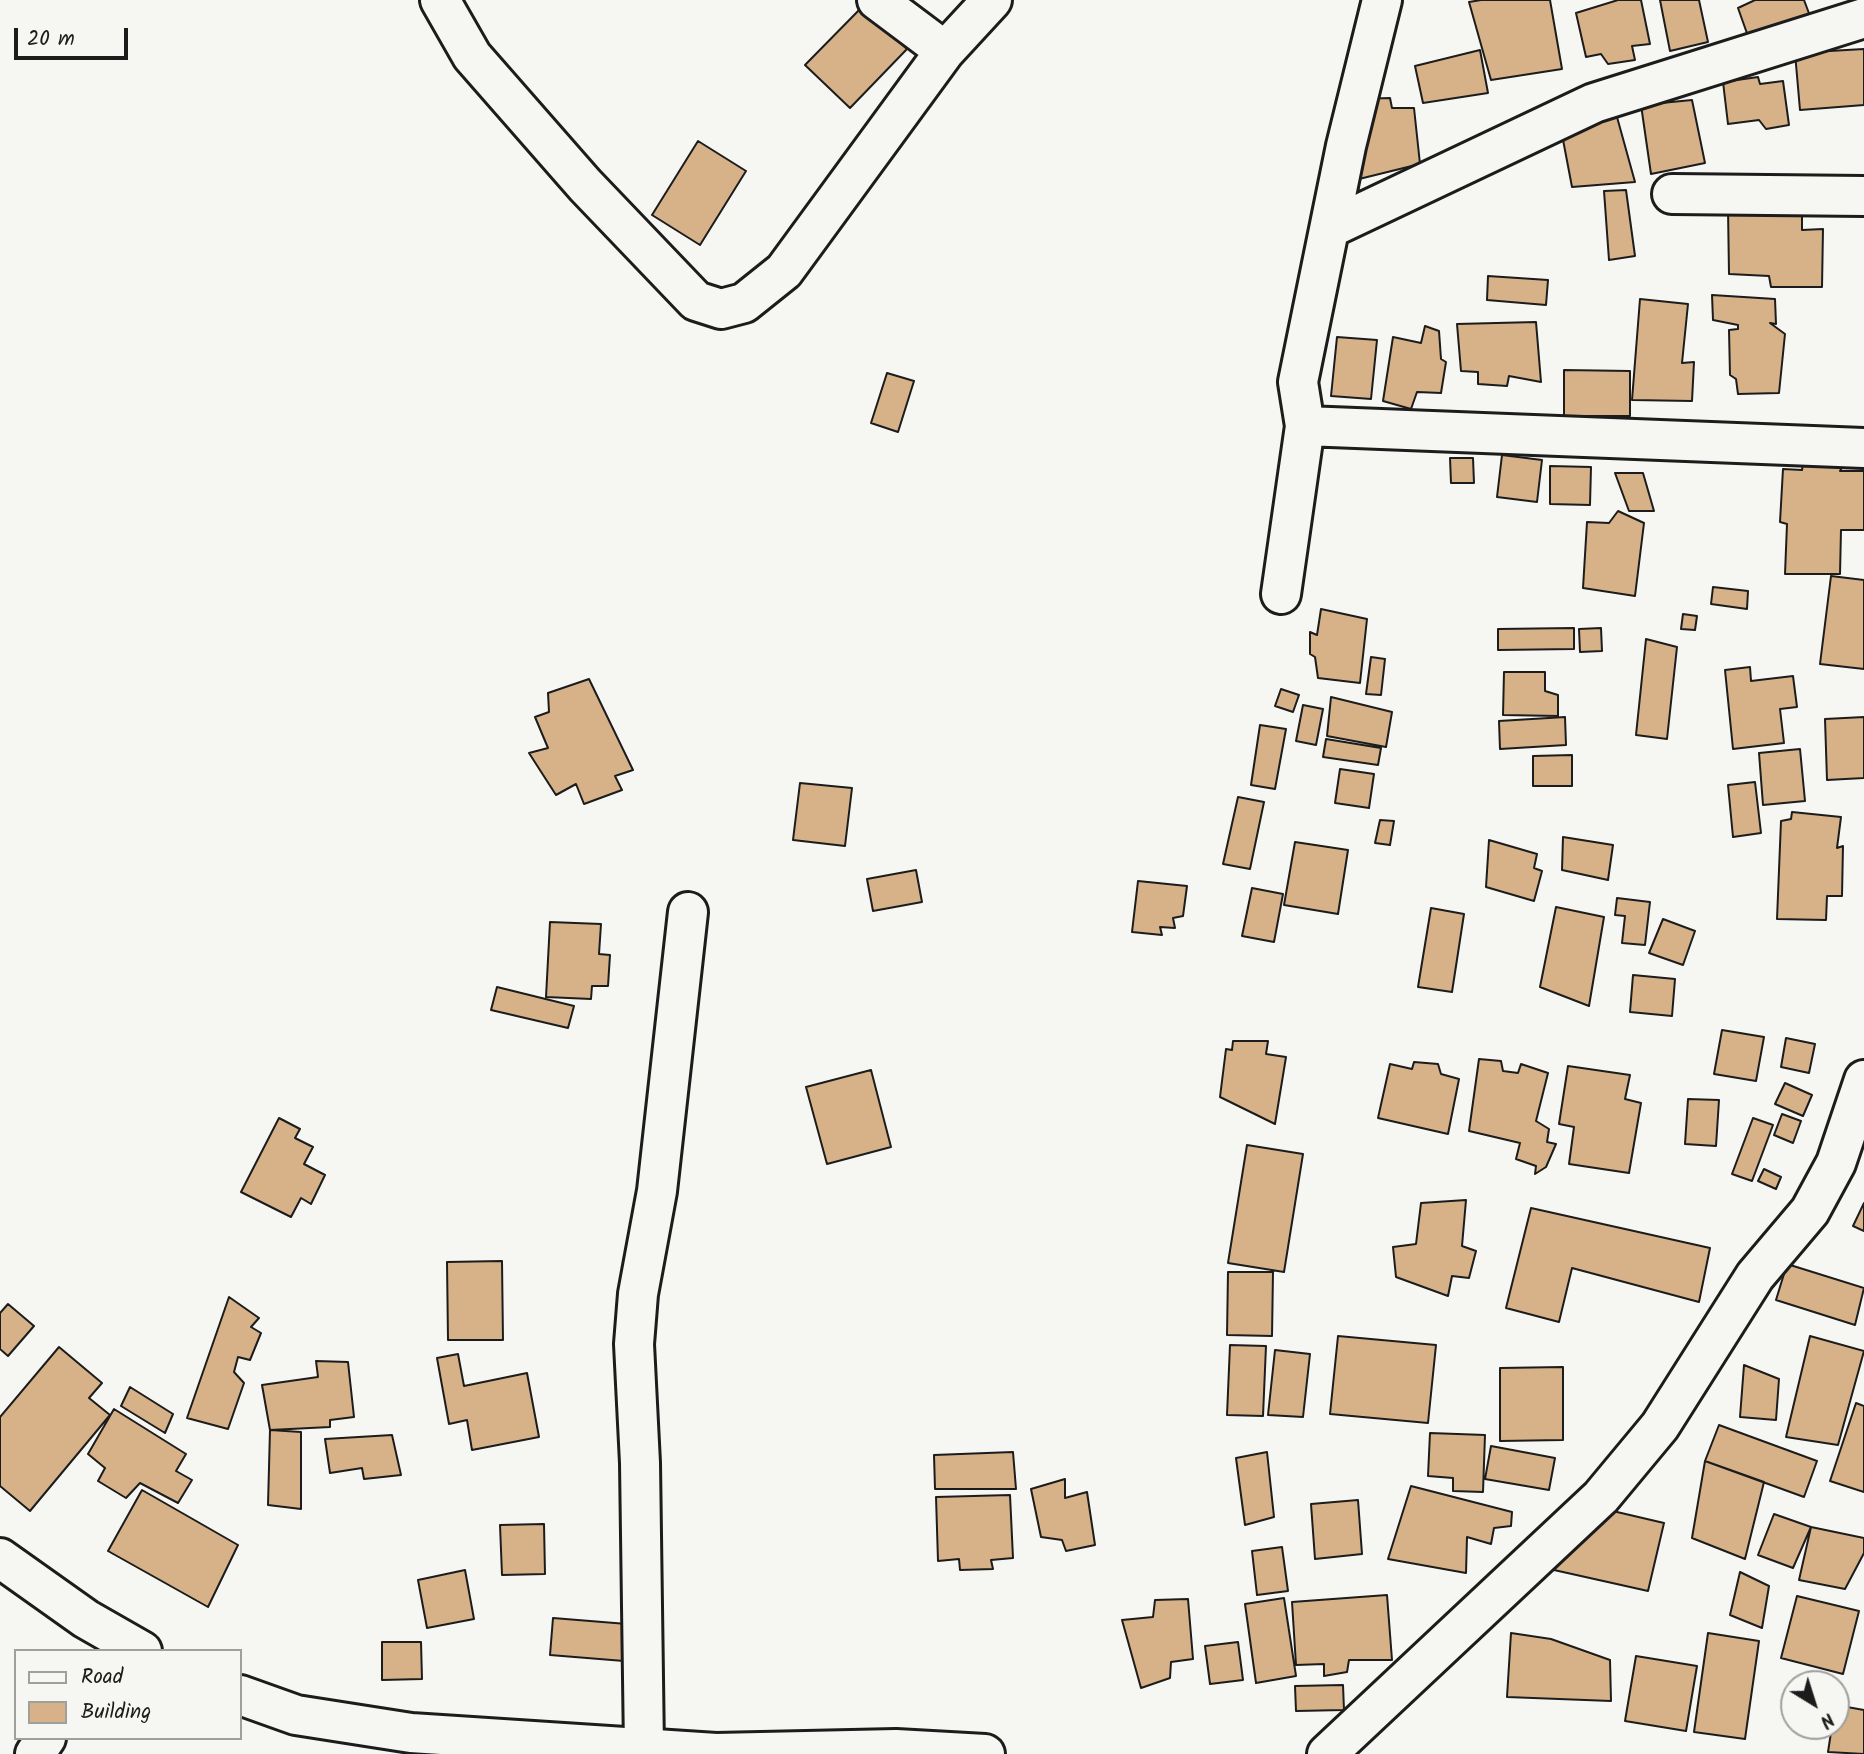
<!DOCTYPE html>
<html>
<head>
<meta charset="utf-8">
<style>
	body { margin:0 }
	#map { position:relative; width:1864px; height:1754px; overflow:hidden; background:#f6f6f2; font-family:Kalam,sans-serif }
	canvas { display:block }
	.legend { position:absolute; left:14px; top:1649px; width:228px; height:91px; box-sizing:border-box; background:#f6f6f2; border:2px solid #9f9f9c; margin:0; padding:9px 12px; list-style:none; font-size:21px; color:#1c1c1c }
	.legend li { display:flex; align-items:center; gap:14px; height:35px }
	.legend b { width:35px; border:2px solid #9f9f9c }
	.north { position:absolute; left:1780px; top:1670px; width:70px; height:70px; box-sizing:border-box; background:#f6f6f2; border:2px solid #9f9f9c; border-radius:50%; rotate:142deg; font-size:19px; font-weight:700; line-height:28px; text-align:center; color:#1c1c1c }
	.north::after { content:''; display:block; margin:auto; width:24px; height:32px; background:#1c1c1c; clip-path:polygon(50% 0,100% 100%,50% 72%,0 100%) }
	.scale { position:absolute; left:14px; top:28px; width:114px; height:32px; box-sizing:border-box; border:4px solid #1c1c1c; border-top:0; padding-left:9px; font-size:21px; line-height:24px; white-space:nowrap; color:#1c1c1c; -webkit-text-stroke:5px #f6f6f2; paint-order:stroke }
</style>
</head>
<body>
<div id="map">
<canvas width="1864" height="1754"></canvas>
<ul class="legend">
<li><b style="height:9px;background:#f6f6f2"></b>Road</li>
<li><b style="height:19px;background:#d7b288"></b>Building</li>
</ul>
<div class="north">N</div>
<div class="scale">20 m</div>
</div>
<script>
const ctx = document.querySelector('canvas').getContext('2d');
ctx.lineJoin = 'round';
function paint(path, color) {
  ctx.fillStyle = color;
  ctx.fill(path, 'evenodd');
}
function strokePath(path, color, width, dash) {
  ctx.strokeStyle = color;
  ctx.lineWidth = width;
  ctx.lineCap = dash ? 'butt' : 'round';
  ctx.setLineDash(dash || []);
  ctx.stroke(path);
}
const building = new Path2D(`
	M1481,0H1550L1562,69L1491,80L1469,2Z
	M1618,0H1641L1650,44L1632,46L1635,60L1608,64L1601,54L1586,57L1576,13Z
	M1660,0H1699L1708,42L1670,51Z
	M1755,0H1804L1810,16L1749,39L1738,8Z
	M863,6L907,49L850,108L805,65Z
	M1864,49V105L1800,110L1795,53Z
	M1480,50L1488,93L1423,103L1415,66Z
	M1758,77L1760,84L1783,81L1789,125L1766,129L1759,120L1728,124L1723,82Z
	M1390,98L1392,108H1414L1420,164L1355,180L1360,99Z
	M1692,100L1705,163L1651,174L1641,105Z
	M1617,117L1635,182L1572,187L1560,124Z
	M698,141L746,171L700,245L652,215Z
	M1626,190L1635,256L1609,260L1604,191Z
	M1728,209H1788V215L1802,216V230L1823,229L1822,287H1771L1769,276L1729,274Z
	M1488,276L1548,280L1546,305L1487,300Z
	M1712,295L1775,299L1776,324L1770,323L1785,334L1779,393L1738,394L1736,379L1730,375L1729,330L1738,329V325L1713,320Z
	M1640,299L1688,304L1682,363L1694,362L1692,401L1632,400Z
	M1536,322L1541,382L1509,376L1507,386L1478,384V372L1461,371L1457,324Z
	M1425,326L1439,331L1441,359L1446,362L1441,393L1417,392L1411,409L1383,401L1393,337L1421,343Z
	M1337,337L1377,340L1371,399L1331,396Z
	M1564,370L1630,371V416H1564Z
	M887,373L914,381L898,432L871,423Z
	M1502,455L1542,460L1537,502L1497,497Z
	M1450,458H1473L1474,483H1451Z
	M1803,463L1844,464L1840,471H1864V530H1841L1840,574H1785L1787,524L1780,522L1783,469L1802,470Z
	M1550,466L1591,467L1590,505L1550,504Z
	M1615,473H1643L1654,511H1629Z
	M1618,511L1644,523L1635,596L1583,588L1587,522L1609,523Z
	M1831,576L1864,580V669L1820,664Z
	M1713,587L1748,591L1747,609L1711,604Z
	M1321,609L1367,619L1360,683L1318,678L1315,657L1310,654V632L1317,635Z
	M1683,614L1697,616L1695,630L1681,629Z
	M1574,628V649L1498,650V629Z
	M1601,628L1602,651L1580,652L1579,629Z
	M1646,639L1677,647L1667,739L1636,735Z
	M1371,657L1385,659L1381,695L1366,694Z
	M1750,667L1751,681L1793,676L1797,707L1780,709L1784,743L1733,749L1725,670Z
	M1504,672H1545V691L1558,695V716L1503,715Z
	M589,679L633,770L615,776L622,790L584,804L576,784L556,795L529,753L548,748L535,717L549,712L548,693Z
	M1281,689L1299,695L1293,712L1275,706Z
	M1331,697L1392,712L1386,747L1327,736Z
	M1303,705L1323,709L1316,745L1296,741Z
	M1565,717L1566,745L1500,749L1499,721Z
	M1864,717V778L1827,780L1825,719Z
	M1260,725L1286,729L1275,789L1251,785Z
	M1326,739L1381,748L1378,765L1323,757Z
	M1800,749L1805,801L1763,805L1759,753Z
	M1572,755V786H1533V756Z
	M1340,769L1374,774L1369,808L1335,803Z
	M1755,782L1761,833L1733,837L1728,785Z
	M800,783L852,788L845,846L793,840Z
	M1238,797L1264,802L1250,869L1223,864Z
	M1792,812L1841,817L1837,848L1843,846L1842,896H1827L1826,920L1777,919L1781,821L1791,819Z
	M1380,820L1394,821L1390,845L1375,843Z
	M1563,837L1613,845L1608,880L1562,870Z
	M1489,840L1537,854L1534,868L1542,871L1534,901L1486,887Z
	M1295,842L1348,850L1338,914L1284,905Z
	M916,870L922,902L873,911L867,879Z
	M1138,881L1187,886L1183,916L1173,918L1175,928L1160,927L1162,935L1132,932Z
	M1252,888L1283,894L1274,942L1242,936Z
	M1617,898L1650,902L1645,945L1622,943L1625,916L1615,915Z
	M1556,907L1604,917L1589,1006L1540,987Z
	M1431,908L1464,914L1452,992L1418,987Z
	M1663,919L1695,931L1683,965L1649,953Z
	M550,922L601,924L599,954L610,955L608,986H592L591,999L546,997Z
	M1633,975L1675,979L1672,1016L1630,1012Z
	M497,987L574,1006L568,1028L491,1010Z
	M1722,1030L1764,1037L1756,1081L1714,1074Z
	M1786,1038L1815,1044L1809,1073L1781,1067Z
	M1233,1041H1268L1266,1054L1286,1057L1275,1124L1220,1097L1226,1049L1232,1050Z
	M1479,1059L1501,1061L1503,1071L1518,1073L1521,1064L1548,1073L1536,1121L1549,1129L1547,1142L1556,1144L1546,1167L1535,1174L1536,1166L1516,1159L1520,1143L1469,1131Z
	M1414,1062L1438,1064L1441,1074L1459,1079L1448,1134L1378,1118L1390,1064L1412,1069Z
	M1568,1066L1630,1075L1625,1099L1641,1103L1629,1173L1569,1164L1574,1127L1559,1124Z
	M871,1070L891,1147L827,1164L806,1087Z
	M1785,1083L1812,1095L1803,1116L1775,1104Z
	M1688,1099L1719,1100L1716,1146L1685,1144Z
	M1782,1114L1801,1121L1793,1143L1774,1135Z
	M279,1118L300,1129L295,1138L313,1147L304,1164L325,1175L311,1204L301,1198L291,1217L241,1192Z
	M1753,1118L1773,1125L1752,1181L1732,1174Z
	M1247,1145L1303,1154L1284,1272L1228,1263Z
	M1764,1169L1781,1177L1776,1189L1758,1181Z
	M1466,1200L1462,1246L1476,1251L1469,1278L1452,1276L1448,1296L1396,1277L1393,1247L1416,1244L1421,1203Z
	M1864,1203V1231L1853,1226Z
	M1531,1208L1710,1248L1699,1302L1572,1268L1559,1322L1506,1308Z
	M502,1261L503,1340H448L447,1262Z
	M1787,1264L1864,1288L1855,1325L1776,1300Z
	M1228,1272H1273L1272,1336L1227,1335Z
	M229,1297L259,1318L251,1327L261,1333L250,1360L238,1357L234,1372L244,1383L228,1429L187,1418Z
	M8,1304L34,1326L8,1356L0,1349V1313Z
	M1338,1336L1436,1345L1428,1423L1330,1414Z
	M1810,1336L1864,1351L1838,1445L1786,1437Z
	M1230,1345L1266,1346L1263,1416L1227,1415Z
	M59,1347L102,1383L89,1398L110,1415L30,1511L0,1486V1417Z
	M1275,1350L1310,1354L1303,1417L1268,1415Z
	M458,1354L464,1386L527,1373L539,1437L472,1450L467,1420L449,1424L437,1358Z
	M316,1361L348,1362L354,1417L330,1420V1427L270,1430L262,1385L318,1377Z
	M1744,1365L1779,1379L1776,1420L1740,1417Z
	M1563,1367V1440L1500,1441V1368Z
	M130,1387L173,1414L165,1433L121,1406Z
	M1856,1403L1864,1406V1492L1830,1481Z
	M114,1409L186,1454L176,1471L192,1480L178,1503L140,1483L126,1498L98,1481L105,1468L88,1454Z
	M1719,1425L1817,1461L1804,1497L1705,1461Z
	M270,1430L301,1432V1509L268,1505Z
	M1430,1433L1485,1435L1483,1492L1453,1491V1478L1428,1476Z
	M392,1435L401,1475L364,1479L362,1468L330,1473L325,1439Z
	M1491,1446L1555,1458L1549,1490L1485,1479Z
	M1013,1452L1016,1489H935L934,1455Z
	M1267,1452L1274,1517L1245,1525L1236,1458Z
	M1705,1461L1764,1482L1745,1559L1692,1538Z
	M1065,1479V1498L1087,1492L1095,1545L1066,1551L1062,1540L1041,1537L1031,1489Z
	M1411,1486L1512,1512L1511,1526L1494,1528L1491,1544L1467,1537L1466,1573L1388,1559Z
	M142,1490L238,1545L208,1607L108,1551Z
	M1010,1495L1013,1558L991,1560L993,1569L960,1570L959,1559L938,1561L936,1497Z
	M1358,1500L1362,1554L1315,1559L1311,1504Z
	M1570,1501L1664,1523L1648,1591L1554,1570Z
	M1774,1514L1811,1527L1793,1568L1758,1555Z
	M544,1524L545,1574L502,1575L500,1525Z
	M1811,1527L1864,1538V1553L1845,1589L1799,1580Z
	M1282,1547L1288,1591L1257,1595L1252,1551Z
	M465,1570L474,1619L427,1628L418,1580Z
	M1740,1572L1769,1586L1762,1628L1730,1615Z
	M1387,1595L1392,1660H1349L1347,1672L1324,1676V1664L1296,1665L1292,1602Z
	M1797,1596L1859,1611L1843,1674L1781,1658Z
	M1284,1598L1296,1676L1256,1683L1245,1604Z
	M1188,1599L1193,1659L1171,1662L1170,1678L1141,1688L1122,1620L1153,1617L1155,1600Z
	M553,1618L627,1624L624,1661L550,1655Z
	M1511,1633L1551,1639L1610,1660L1611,1701L1507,1697Z
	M1708,1633L1759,1641L1745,1739L1694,1732Z
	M382,1642H421L422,1679L382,1680Z
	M1238,1642L1243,1680L1210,1684L1205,1646Z
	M1636,1656L1697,1666L1686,1731L1625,1721Z
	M1343,1685L1344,1710L1296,1711L1295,1686Z
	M1836,1705L1864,1710V1754L1828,1752L1832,1726H1836Z`);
const street = new Path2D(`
	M440,0L472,56L585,185L696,301L721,309L744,303L784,271L945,51L992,0
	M877,0L945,51
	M1672,194L1864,196
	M1330,228L1594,103L1864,18
	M1305,426L1864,448
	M1281,594L1305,426L1298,382L1346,146L1382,0
	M644,1749L640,1463L634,1344L638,1294L657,1191L688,912
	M35,1754L46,1738
	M1327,1754L1601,1497L1660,1426L1755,1276L1810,1211L1836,1163L1864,1080`);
const secondary = new Path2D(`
	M0,1558L86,1619L142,1651
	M240,1695L296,1715L411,1733L716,1753L896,1749L985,1754`);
paint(building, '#d7b288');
strokePath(building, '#1c1c1c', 2);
strokePath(street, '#1c1c1c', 44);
strokePath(secondary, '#1c1c1c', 44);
strokePath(street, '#f6f6f2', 38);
strokePath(secondary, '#f6f6f2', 38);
</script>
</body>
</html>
